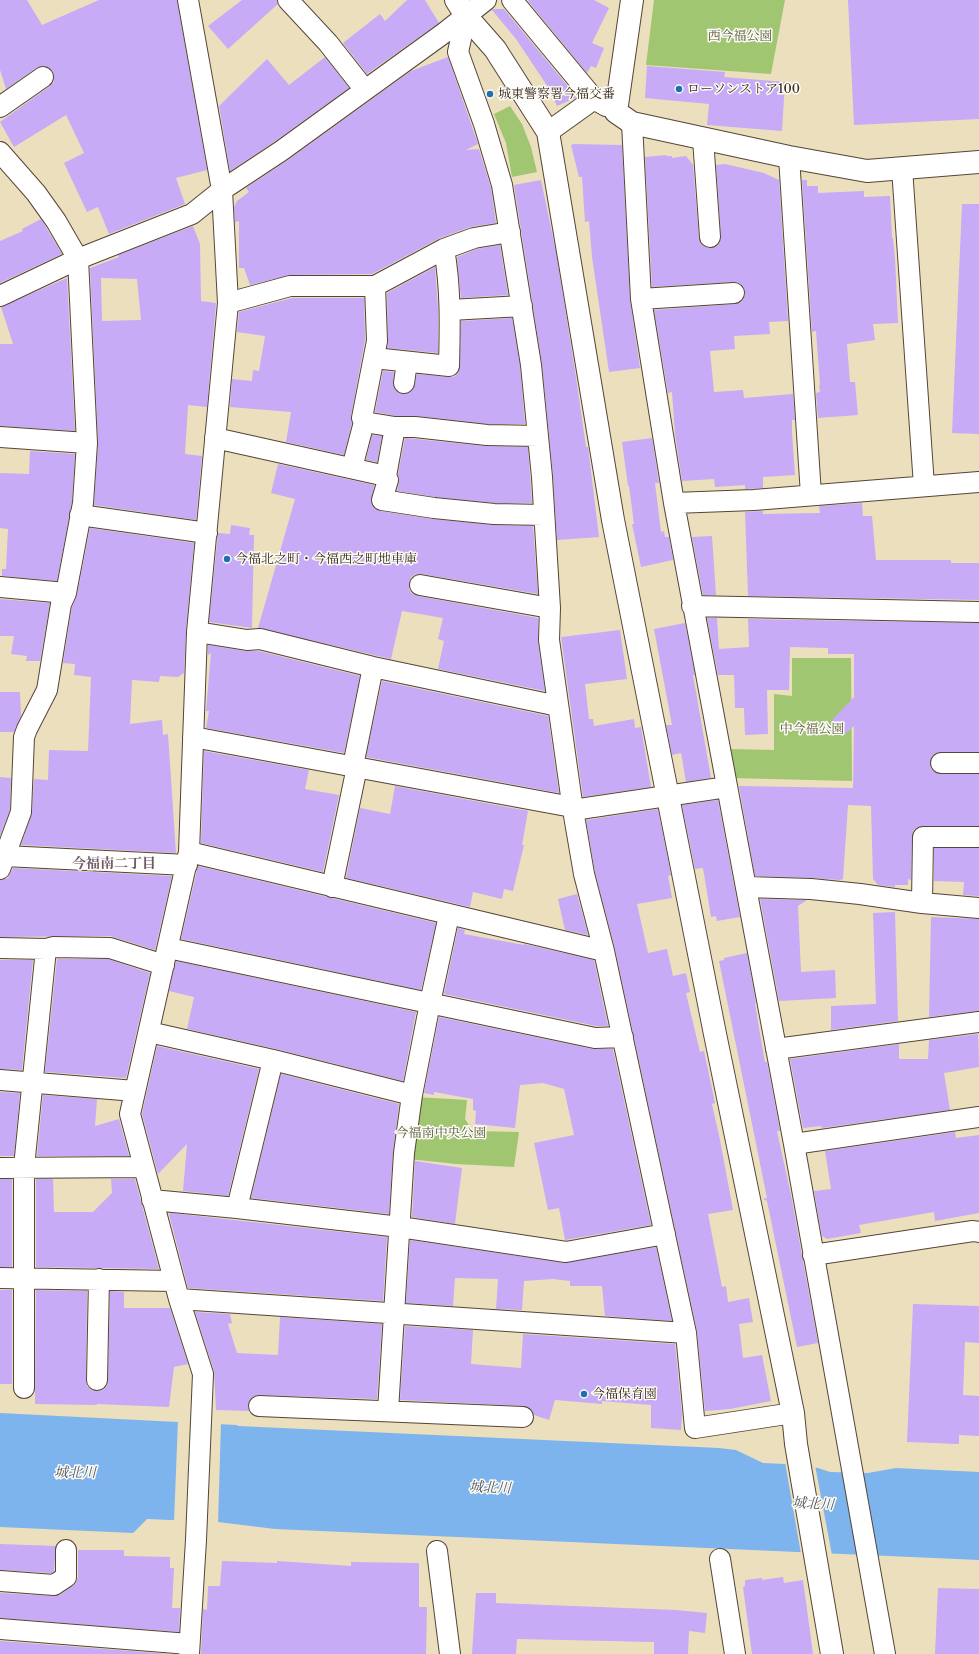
<!DOCTYPE html>
<html>
<head>
<meta charset="utf-8">
<style>
	body { margin:0 }
	canvas { display:block; background:#ebdfbd }
</style>
</head>
<body>
<canvas width="979" height="1654"></canvas>
<script>
const ctx = document.querySelector('canvas').getContext('2d');
ctx.lineJoin = 'round';
function paint(path, color) {
  ctx.fillStyle = color;
  ctx.fill(path, 'evenodd');
}
function strokePath(path, color, width, dash) {
  ctx.strokeStyle = color;
  ctx.lineWidth = width;
  ctx.lineCap = dash ? 'butt' : 'round';
  ctx.setLineDash(dash || []);
  ctx.stroke(path);
}
function label(font, color, halo, rows, align = 'center') {
  ctx.font = font + ' "Libre Caslon Text","Noto Serif JP",serif';
  ctx.lineWidth = 3;
  ctx.setLineDash([]);
  ctx.textBaseline = 'middle';
  ctx.strokeStyle = halo;
  ctx.fillStyle = color;
  for (const [text, x, y, turn = 0] of rows) {
    ctx.save();
    ctx.translate(x, y);
    ctx.rotate((+turn || 0) * Math.PI / 180);
    ctx.textAlign = isNaN(turn) ? turn : align;
    if (halo) ctx.strokeText(text, 0, 0);
    ctx.fillText(text, 0, 0);
    ctx.restore();
  }
}
const green = new Path2D(`
	M654,0H785L771,74L646,65Z
	M510,106L522,124L531,147L537,172L512,177L506,143L494,114Z
	M792,658H851L852,781L731,778L727,749L774,750V694L792,696Z
	M416,1097L467,1100L465,1119L473,1131L519,1132L514,1167L456,1164L409,1159Z`);
const water = new Path2D(`
	M0,1413L237,1425L238,1426L719,1448L736,1450L763,1463L785,1464L818,1468L830,1472L868,1473L896,1468L979,1472V1560L275,1529L218,1522L147,1519L133,1533L0,1527Z`);
const pier = new Path2D(`
	M178,1420L221,1422L218,1524L174,1522Z
	M785,1462L815,1465L832,1555L801,1554Z`);
const building = new Path2D(`
	M0,0H27L42,25L99,0H177L207,170L176,178L185,204L109,234L98,207L87,212L64,163L84,153L66,115L14,147L0,122L50,86L54,82V76L52,70L48,67L42,66L36,68L6,89L0,70Z
	M242,0H277L278,4L228,49L208,26Z
	M407,0H425L439,23L367,74L343,43L380,14L385,21Z
	M529,0H594L609,8L592,43L604,48L596,68L591,66L587,73L528,1Z
	M848,0H979V119L854,125Z
	M493,9H504L576,96L575,98L557,106L548,87L516,39L492,10Z
	M325,57L349,88L274,142L230,171L219,106L267,59L289,85Z
	M448,57L478,144L466,150L479,149L491,188L496,223L470,227L440,238L372,274L290,275L250,285L244,268H239V221L235,222L234,207L237,201L249,192L246,188L288,160L411,71Z
	M647,66L725,72L724,77L785,82L782,131L707,125L709,104L645,98Z
	M574,144L622,145L630,300L640,368L609,372L592,257L589,221L585,222L582,177H579L571,145Z
	M666,155V156H672V158L686,156L693,165L699,238L701,244L705,247L711,248L717,246L720,242L721,237L716,165L725,164L764,173L779,180L788,321L769,322L770,334L734,336L735,349L710,351L714,392L743,390L744,398L793,394L795,420H792V432L795,475L763,477V488L745,489V485L715,487L714,479L682,481L675,434L672,392L668,393L654,310L735,304L741,302L744,298L745,293L743,286L739,283L733,282L652,287L645,157Z
	M541,180L556,252L576,377L586,447H588L599,537L557,540L553,476L542,364L514,185Z
	M802,180H807V186H818V193L864,191V197L890,196L892,238H893L895,258L898,323L873,324L875,340L847,344L850,382H855L858,415L818,418L816,393L820,392L819,385H820L816,331L812,332Z
	M962,204H979V434L952,433Z
	M41,219L62,254L0,283V241L23,231L22,229Z
	M193,226L200,244L201,301L216,303L207,407L188,405L185,454L202,456L196,520L94,505L98,442L90,268L119,257L118,255ZM101,278L137,279L141,320L102,321Z
	M500,245L508,295L461,298L457,257L477,249Z
	M435,267L438,308V353L387,348L388,341L387,293Z
	M67,278L75,431L0,426V344H13L1,307Z
	M292,298H364L365,340L351,416L352,423L344,455L286,442L291,412L230,407L232,379L252,381L253,370L259,371L265,336L237,332L239,312Z
	M512,318L520,366L525,424H488L416,416H396L375,412L383,371L394,372L393,387L397,392L403,394L409,393L413,390L417,374L448,377H454L458,373L460,366L461,321Z
	M372,435L382,436L377,462L366,460Z
	M405,438L486,446L528,447L532,503H495L435,497L397,491L399,483L398,474Z
	M652,438L659,483H655L661,532L664,531L665,537H669L673,560L641,567L632,524H634L629,486H628L622,442Z
	M30,451L75,454L72,502L57,581L2,576V569H6L8,529L0,528V473L29,474Z
	M278,464L374,485L371,503L374,508L380,511L432,519L493,525L533,526L538,594L422,574H416L411,577L409,583V589L412,594L418,596L538,618V642L545,691L438,669L444,641L438,639L443,618L402,611L391,659L258,628L295,499L271,493Z
	M862,503L863,516H872L876,560H951V563H979V600L748,596L745,512L763,511V514L820,513L819,506Z
	M231,525L250,528L249,535H254L252,628L209,622L218,533L230,534Z
	M90,528L194,543L186,631L184,673L178,677L160,676L159,682L132,680L130,724L162,720L163,735L168,734L176,853L21,845L32,813L34,779L48,780L49,750L88,751L91,677L74,675L75,664L63,663L72,607L77,595Z
	M712,536L716,595H703L692,537Z
	M0,599L50,603L40,661H26L27,656L11,654L14,636H0Z
	M707,618H717L719,649L749,647L748,619L979,623V752H941L935,753L931,758L930,763L931,769L936,773L941,774H979V826H923L917,827L913,831L912,836L911,880L908,879V885H895V887L878,885L873,879L871,806L848,805L843,879L840,880L811,878L755,876L739,786L853,788L854,726L845,734L832,720L854,697V654H828V648L790,647L789,690H767L768,734L745,735L744,708H735L734,675H718Z
	M685,623L695,675H693L711,778L686,782L681,753L672,755L666,725H672L654,629Z
	M620,630L627,679L585,684L589,719H593L594,726L634,719L635,728L641,727L651,787L583,797L561,637Z
	M208,645L245,651H259L360,676L344,753L206,728L209,711H206L211,653L208,655Z
	M382,681L548,716L559,793L366,757Z
	M0,692H20L21,716L14,732H0Z
	M204,751L309,770L305,789L339,795L323,872L201,843Z
	M0,777L11,778L10,810L0,836Z
	M395,786L528,811L522,845H524L513,891L504,889L502,899L473,892L470,907L346,878L360,808L390,814Z
	M718,800L740,917L717,921L716,916L711,917L703,868L695,869L682,805Z
	M658,809L671,875L668,876L672,898L637,904L648,953L667,949L673,976L686,973L690,992L686,993L700,1052L704,1051L715,1103L712,1104L720,1140L733,1210L708,1214L722,1287L726,1286L728,1302L749,1298L753,1322L739,1324L743,1358L762,1355L771,1401L730,1409L705,1411L697,1331L615,949L595,872L586,820Z
	M934,848H979V896L963,895L964,882L934,881Z
	M198,866L436,923L421,990L181,939Z
	M13,868L172,876L155,950L110,936L0,937V880L8,878Z
	M577,894L588,935L565,930L558,899Z
	M760,899L807,900L798,906L801,972L835,970L836,998L779,1001Z
	M895,912L898,1021L831,1030V1006L876,1004L873,913Z
	M931,917L979,919V1011L929,1017Z
	M458,928L465,930L464,934L524,945V944L594,960L608,1026H596L444,994Z
	M747,953L756,1003H755L760,1034L765,1062H767L780,1131H777L791,1195L818,1343L797,1347L767,1201L763,1199L767,1198L719,961L724,960V958Z
	M57,959H108L150,973L126,1078L45,1072Z
	M0,960H33L22,1070L0,1069Z
	M176,961L416,1012L403,1081L276,1049L187,1029L194,997L169,991Z
	M439,1017L593,1049H613L651,1225L565,1240L559,1208L548,1210L534,1143L574,1135L564,1089L543,1083L520,1085L515,1128L475,1124L476,1111L473,1110V1099L434,1092V1095L424,1093Z
	M978,1034L979,1067L944,1073L950,1110L822,1128L821,1126L803,1128L790,1059L899,1044V1059H928L929,1040Z
	M157,1046L259,1069L228,1196L183,1191L187,1144L158,1174L142,1114Z
	M281,1074L399,1104L393,1152L389,1214L251,1198Z
	M0,1092L20,1093L14,1156H0Z
	M43,1095L97,1099L95,1126L119,1119L129,1156H37Z
	M955,1132L956,1138L979,1135V1213L935,1221L934,1212L859,1225L861,1233L827,1239L822,1236L814,1191L831,1189L825,1151Z
	M415,1161L462,1168L455,1224L412,1217Z
	M0,1179H12V1267H0Z
	M36,1179H53L54,1212H93L112,1193L111,1179H135L159,1269L36,1267Z
	M171,1213L387,1237L383,1301L188,1288L169,1214Z
	M410,1240L565,1263L656,1247L672,1321L605,1316L602,1286H570V1281L553,1279L524,1281L522,1310L496,1309L498,1279L455,1278L453,1306L406,1303Z
	M0,1290H12V1384H0Z
	M36,1290L87,1291L86,1380L87,1386L91,1390L96,1391L103,1390L107,1386L108,1380L110,1291L124,1292V1308H170L188,1364L174,1367L169,1407L97,1404V1405L35,1404Z
	M913,1304L979,1306V1343L965,1342L963,1395L979,1396V1436L959,1435V1444L907,1442Z
	M195,1312L230,1314L232,1323L228,1324L237,1353L278,1355L280,1317L382,1324L377,1399L259,1395L254,1396L250,1400L248,1405L249,1411L216,1410L214,1371Z
	M405,1326L473,1330L471,1364L521,1368L523,1334L675,1344L682,1414L681,1430L651,1428V1405L602,1401V1404L555,1400L549,1420L534,1415L529,1408L523,1406L400,1400Z
	M0,1544L56,1546L54,1571L51,1573L0,1570Z
	M78,1550H124V1556L170,1557V1568H174L172,1608H180L179,1632L0,1618V1593L53,1596L60,1595L73,1586L76,1582L78,1577Z
	M222,1561L277,1563V1561L351,1566V1562L419,1563V1607H427L426,1654H201L203,1609L207,1610L208,1586H220Z
	M783,1577L784,1583L803,1580L813,1654H752L743,1587L745,1586V1580L762,1578V1580Z
	M938,1588L979,1589V1654H935Z
	M476,1593H496V1603L676,1610L707,1613L705,1633L689,1631L688,1654H654V1642L517,1639L516,1654H472Z
	M0,1641L170,1654H0Z`);
const minor = new Path2D(`
	M188,0L222,190L228,303L197,632L189,852L130,1114L179,1299L203,1374L196,1540L189,1654
	M288,0L328,43L365,90
	M512,0L594,99
	M466,16L458,52L484,124L502,185L531,365L542,477L550,608L549,640L573,810L584,874L604,951L686,1333L695,1428L793,1413
	M0,107L43,77
	M632,123L641,299L674,503L794,1144L885,1654
	M548,132L594,99L606,106
	M703,139L710,237
	M0,152L36,193L56,221L78,259L87,443L83,503L66,593L61,604L47,690L27,729L24,737L21,812L0,869
	M789,157L811,495
	M902,168L924,486
	M0,296L78,259L192,214L222,190L281,151L444,33L486,0
	M641,299L734,293
	M228,303L290,286H375L444,249L474,238L510,232
	M450,310L522,306
	M374,358L449,366C450,327 451,288 444,249
	M404,383L407,362
	M364,422L395,427H415L487,435L538,436
	M0,437L87,443
	M215,438L386,476L388,480L382,500L434,508L494,514L544,515
	M352,468L364,422L362,418L377,341L375,286
	M386,476L395,427
	M674,503L754,500L979,482
	M80,515L207,533
	M420,585L550,608
	M0,587L66,593
	M692,606L979,612
	M197,632L247,640L260,639L373,667L558,706
	M193,737L572,807
	M941,763H979
	M353,766L373,667
	M573,810L727,787
	M189,852L604,951
	M5,856L187,865
	M332,887L357,767
	M746,887L811,889L860,894L922,903L979,908
	M922,903L923,837H979
	M0,948L46,949L53,947L110,948L164,965
	M168,948L595,1038L623,1037
	M149,1032L273,1060L412,1095
	M776,1049L979,1022
	M0,1080L135,1091
	M794,1144L979,1117
	M0,1168L144,1167
	M152,1200L237,1208L400,1227L566,1252L665,1234
	M237,1208L273,1060
	M813,1255L973,1231L979,1232
	M0,1278L174,1281
	M179,1299L686,1333
	M97,1380L99,1279
	M24,1388V1167L46,949
	M259,1406L523,1417
	M388,1411L404,1153L412,1095L430,1003L449,915
	M437,1551L450,1654
	M720,1559L735,1654
	M0,1581L54,1585L66,1577V1550
	M0,1629L189,1644`);
const tertiary = new Path2D(`
	M456,0L466,16L495,49L548,132L613,520L715,1034L793,1413L796,1444L832,1654
	M632,0L616,112L632,123L789,157L867,171L979,162`);
const markers = [
	[679,89,4,"#1f6fb2"],
	[490,94,4,"#1f6fb2"],
	[227,559,4,"#1f6fb2"],
	[584,1394,4,"#1f6fb2"]
];
const parkNames = [
	["西今福公園",740,36],
	["中今福公園",812,729],
	["今福南中央公園",441,1133]
];
const poiNames = [
	["ローソンストア100",687,89],
	["城東警察署今福交番",498,94],
	["今福北之町・今福西之町地車庫",235,559],
	["今福保育園",592,1394]
];
const neighbourhoodNames = [
	["今福南二丁目",114,864]
];
const waterNames = [
	["城北川",75,1473],
	["城北川",490,1488,2],
	["城北川",813,1504,3]
];
paint(green, '#a0c671');
paint(water, '#7eb4ed');
paint(pier, '#ebdfbd');
paint(building, '#c7abf6');
strokePath(minor, '#554536', 22);
strokePath(tertiary, '#554536', 24);
strokePath(minor, '#fff', 20);
strokePath(tertiary, '#fff', 22);
for (const [x, y, r, color] of markers) {
  const dot = new Path2D();
  dot.arc(x, y, r, 0, 2 * Math.PI);
  ctx.fillStyle = color;
  ctx.fill(dot);
  strokePath(dot, '#fdfcf7', 1.5);
}
label('13px', '#595937', '#fdfcf7', parkNames);
label('13px', '#3b2a1e', '#fdfcf7', poiNames, 'left');
label('bold 14px', '#6c576a', '#fdfcf7', neighbourhoodNames);
label('italic 14px', '#525a66', '#fdfcf7', waterNames);
</script>
</body>
</html>
